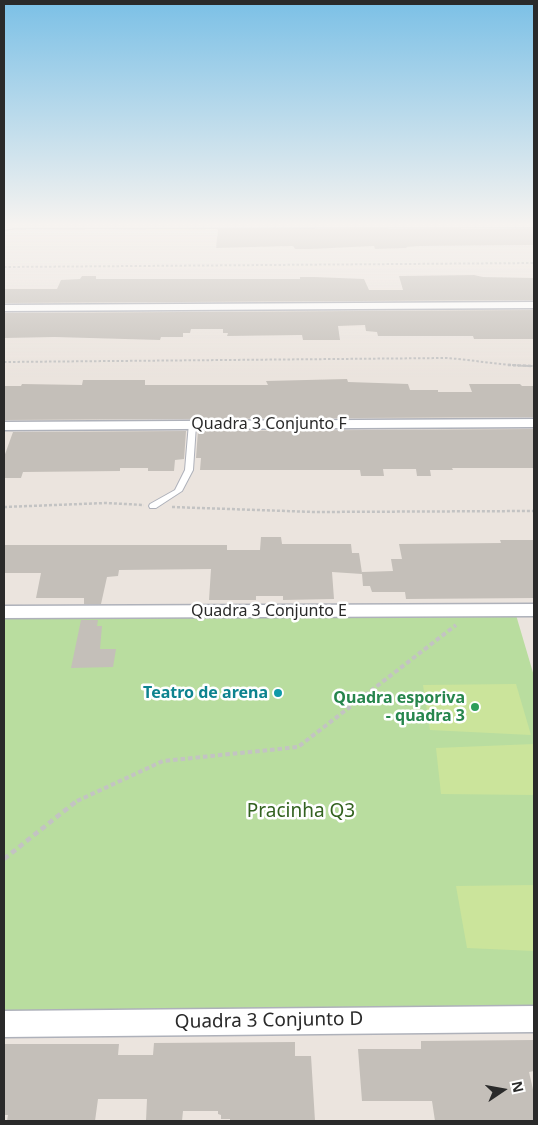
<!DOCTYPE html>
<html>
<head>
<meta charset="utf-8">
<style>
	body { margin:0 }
	#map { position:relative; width:538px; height:1125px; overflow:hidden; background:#ebe4de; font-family:"Noto Sans",sans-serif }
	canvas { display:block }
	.frame { position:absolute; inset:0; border:5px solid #2a2a2a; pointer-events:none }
	.north { position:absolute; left:478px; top:1065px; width:50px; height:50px; -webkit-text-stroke:4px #fff; paint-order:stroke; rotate:78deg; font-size:14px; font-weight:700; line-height:20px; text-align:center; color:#2a2a2a }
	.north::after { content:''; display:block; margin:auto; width:18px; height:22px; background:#2a2a2a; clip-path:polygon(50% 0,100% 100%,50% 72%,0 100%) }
</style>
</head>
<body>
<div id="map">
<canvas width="538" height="1125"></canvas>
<div class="frame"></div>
<div class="north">N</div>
</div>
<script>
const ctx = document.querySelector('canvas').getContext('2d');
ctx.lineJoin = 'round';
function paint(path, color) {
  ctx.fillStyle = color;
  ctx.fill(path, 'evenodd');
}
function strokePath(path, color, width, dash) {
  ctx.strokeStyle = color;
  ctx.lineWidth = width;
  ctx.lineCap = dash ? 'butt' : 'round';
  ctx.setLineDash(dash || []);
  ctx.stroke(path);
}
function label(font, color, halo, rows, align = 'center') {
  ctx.font = font + ' "Noto Sans",sans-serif';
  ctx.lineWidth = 5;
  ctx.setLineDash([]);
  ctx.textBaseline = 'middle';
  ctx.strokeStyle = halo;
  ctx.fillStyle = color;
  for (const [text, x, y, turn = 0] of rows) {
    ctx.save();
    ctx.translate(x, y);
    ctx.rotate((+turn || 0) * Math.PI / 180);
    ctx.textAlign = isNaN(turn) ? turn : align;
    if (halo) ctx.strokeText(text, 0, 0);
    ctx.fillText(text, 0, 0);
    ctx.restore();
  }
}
const green = new Path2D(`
	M516,615L534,676V1006L4,1012V618Z`);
const pitch = new Path2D(`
	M516,684L531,735L430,730L423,685Z
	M534,744V795L441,794L436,748Z
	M534,885V951L467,948L456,886Z`);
const building = new Path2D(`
	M218,229H534V245L421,246L406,247L407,248L375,249L374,246L311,249H295L293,246L216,248Z
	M474,275L483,277L534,278V300L4,303V289H57L61,280L80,279L82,276H96V279H300V277H315L364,279L369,290H403L399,276Z
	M534,310V339H474L473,336H378L377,332L366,331L365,325L338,326L340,340H303L302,335L227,336L228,333H223V329H191L190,333H183V337H161L160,340L55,337L4,338V313Z
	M347,379L348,382L408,384L410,390H438V392H472L469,384H520L522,386H534V417L4,420V386H21L22,384L82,385L83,380H145V385H268L266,381Z
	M534,429V468H452L453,470H430L431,476H417L416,469H383L384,476H361L360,470H200L201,458H196L198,431Z
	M186,431L184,459L175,460L174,471H148V468H120V471L23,472L21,478H4V457L13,432Z
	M261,537H281L282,544H351L352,553H359L362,573V572L393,571L391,559H402L399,544L501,543L500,540H534V598L406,599L405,592H372L370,586H363L362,574L332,572L334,599L283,600V596H256V600H209L211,569L119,570L118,576L107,577L101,604H84V598H36L41,573H4V545H227V550H260Z
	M81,620H98L97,626H102L100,649H116L113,667L71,668Z
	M534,1040V1071L529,1072L534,1094V1121H435L432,1101H362L358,1049H421V1041Z
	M295,1042V1056H311L315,1121H230V1119H221V1115L218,1114V1111H183L182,1121H146L147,1099H98L95,1121H7L8,1115H4V1044H119L118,1055H153L154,1043Z`);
const pathFar3 = new Path2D(`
	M4,267L534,263
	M4,362L446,358C475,360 505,366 534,366`);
const pathFar2 = new Path2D(`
	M508,365L534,366
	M4,507L106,503L144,505
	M172,507L314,512L534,511`);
const pathFar1 = new Path2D(`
	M77,801L163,761L298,747L456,625`);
const path = new Path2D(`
	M4,859L78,800`);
const service = new Path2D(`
	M189,423H192L196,425L193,470L182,491L156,508H150L149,506L150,504L175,490L185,470Z`);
const minor = new Path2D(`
	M11,223H534V227L14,228L4,230V224Z
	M534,302V308L4,311V305Z
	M534,419V427L4,430V422Z
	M534,604V616L4,618V606Z
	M534,1006V1032L4,1037V1011Z`);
const markers = [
	[278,693,5,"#0f9aa8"],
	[475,707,5,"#2e9e5b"]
];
const streetNames = [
	["Quadra 3 Conjunto F",269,424],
	["Quadra 3 Conjunto E",269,611]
];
const cultureNames = [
	["Teatro de arena",268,693]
];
const leisureNames = [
	["Quadra esporiva",465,698],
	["- quadra 3",465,716]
];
const nearParknames = [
	["Pracinha Q3",301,812]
];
const nearStreetnames = [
	["Quadra 3 Conjunto D",269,1021,-1]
];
paint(green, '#b9dd9f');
paint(pitch, '#cbe49b');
paint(building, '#c4bfb9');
strokePath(service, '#aeb1ba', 2);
strokePath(minor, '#aeb1ba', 3);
strokePath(pathFar3, '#c3c3c3', 2, [2.5, 2]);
strokePath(pathFar2, '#c3c3c3', 2.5, [3, 2]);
strokePath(pathFar1, '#c3c3c3', 4, [4.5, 3]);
strokePath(path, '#c3c3c3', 4.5, [5.5, 4]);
paint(service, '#fff');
paint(minor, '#fff');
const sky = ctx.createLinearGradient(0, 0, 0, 380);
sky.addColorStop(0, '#7bc0e6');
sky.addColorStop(0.59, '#f6f3f0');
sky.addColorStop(1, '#f6f3f000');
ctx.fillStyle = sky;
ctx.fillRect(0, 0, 538, 380);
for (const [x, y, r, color] of markers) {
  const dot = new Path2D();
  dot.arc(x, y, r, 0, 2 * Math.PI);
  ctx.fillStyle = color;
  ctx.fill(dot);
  strokePath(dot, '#fff', 2);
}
label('16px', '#2a2a2a', '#fff', streetNames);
label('bold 16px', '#0d838f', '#fff', cultureNames, 'right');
label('bold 16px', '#27864d', '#fff', leisureNames, 'right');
label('19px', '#336220', '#fff', nearParknames);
label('19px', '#2a2a2a', '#fff', nearStreetnames);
</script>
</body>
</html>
